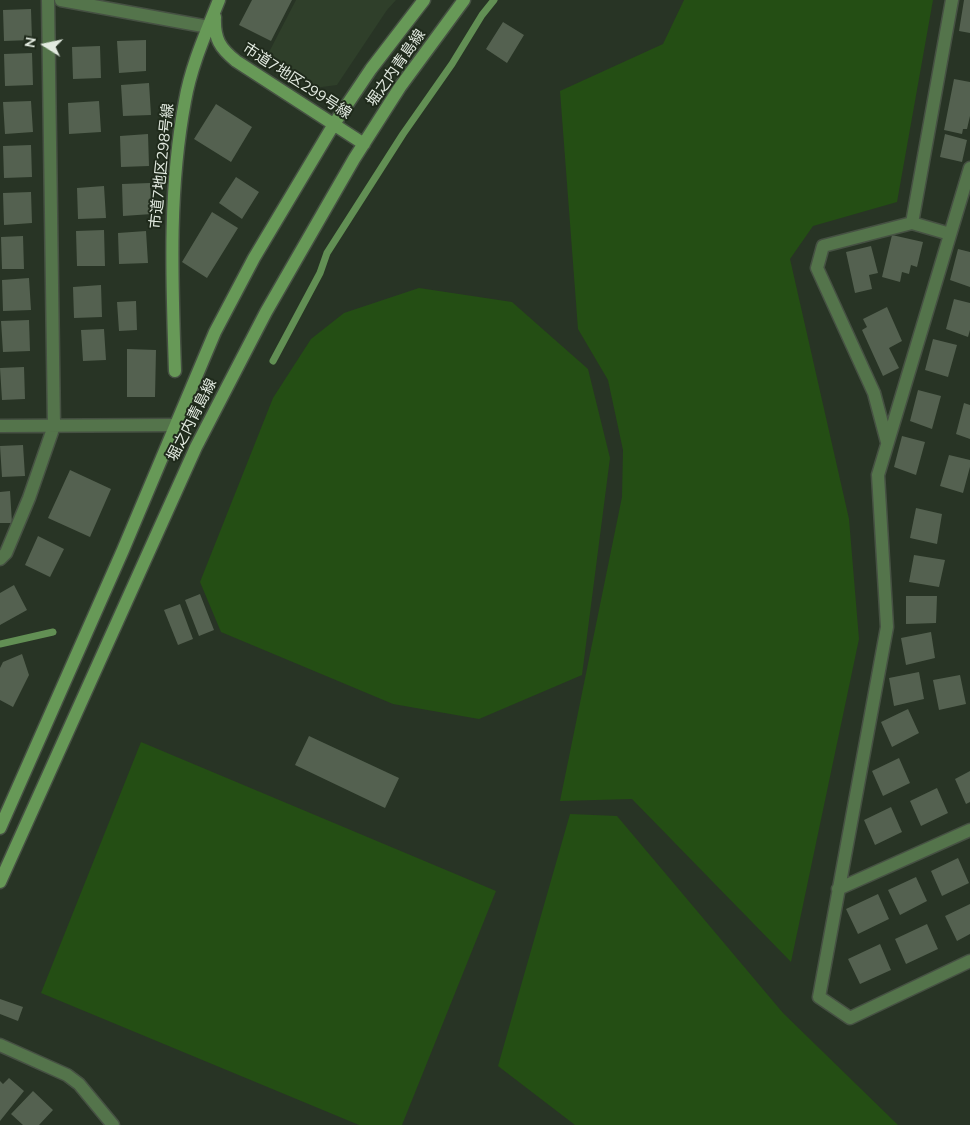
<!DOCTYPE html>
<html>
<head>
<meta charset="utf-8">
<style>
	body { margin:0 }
	#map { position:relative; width:970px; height:1125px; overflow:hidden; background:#283425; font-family:Mulish,sans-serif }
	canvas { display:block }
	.north { position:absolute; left:20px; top:20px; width:50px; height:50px; -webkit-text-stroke:4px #1f2a1b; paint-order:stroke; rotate:280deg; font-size:14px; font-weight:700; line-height:20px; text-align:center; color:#e2eae0 }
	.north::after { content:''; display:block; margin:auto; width:18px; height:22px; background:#e2eae0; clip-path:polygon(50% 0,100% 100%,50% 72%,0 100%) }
</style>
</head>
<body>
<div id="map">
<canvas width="970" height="1125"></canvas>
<div class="north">N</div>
</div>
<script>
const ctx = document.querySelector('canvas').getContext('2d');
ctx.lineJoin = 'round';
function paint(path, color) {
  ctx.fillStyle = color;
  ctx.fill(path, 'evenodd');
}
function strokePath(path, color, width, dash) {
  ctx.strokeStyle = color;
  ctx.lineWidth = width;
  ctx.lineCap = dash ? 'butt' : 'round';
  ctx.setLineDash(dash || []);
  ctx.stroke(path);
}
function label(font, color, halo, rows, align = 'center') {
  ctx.font = font + ' Mulish,"Noto Sans JP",sans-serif';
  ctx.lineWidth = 4;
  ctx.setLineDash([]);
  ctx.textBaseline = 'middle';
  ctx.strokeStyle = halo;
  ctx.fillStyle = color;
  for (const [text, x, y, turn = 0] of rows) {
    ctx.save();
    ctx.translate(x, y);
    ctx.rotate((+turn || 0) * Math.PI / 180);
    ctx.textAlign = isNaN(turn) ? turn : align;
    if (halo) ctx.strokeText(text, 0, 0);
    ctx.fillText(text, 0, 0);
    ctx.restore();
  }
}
const built = new Path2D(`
	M296,0H396L387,10L337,85L314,88L267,56Z`);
const green = new Path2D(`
	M684,0H933L897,202L813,226L790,259L849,519L859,639L791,962L632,799L560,801L622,497L623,450L608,380L578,329L560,91L663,44Z
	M419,288L512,302L588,369L610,458L582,675L479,719L393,704L221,632L200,582L273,398L311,339L344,313Z
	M141,742L496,891L402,1125H359L41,993Z
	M570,814L617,816L783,1013L898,1125H575L498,1066Z`);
const stream = new Path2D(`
	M273,361L320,273L327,253L403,134L452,64L482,15L494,0
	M0,644L53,632`);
const building = new Path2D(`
	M252,0H292L271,41L239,25Z
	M964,0H970V33L959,31Z
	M31,9L32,40L4,41L3,10Z
	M503,22L524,35L507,63L486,49Z
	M146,40V71L119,73L117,41Z
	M100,46L101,78L73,79L72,47Z
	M32,53L33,85L5,86L4,54Z
	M954,79L970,82V116L967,129H963L962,134L944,130Z
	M149,83L151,115L123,116L121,85Z
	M31,101L33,132L5,134L3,102Z
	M99,101L101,132L69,134L68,103Z
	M216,104L252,127L231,162L194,139Z
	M148,134L149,166L121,167L120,136Z
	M945,134L967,140L962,162L940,157Z
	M31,145L32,177L4,178L3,146Z
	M236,177L259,192L242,219L219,203Z
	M150,183L152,214L123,216L122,184Z
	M104,186L106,218L78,219L77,188Z
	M31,192L32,223L4,225L3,193Z
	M212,212L238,228L207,278L182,262Z
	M104,230L105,266H77L76,231Z
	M146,231L148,263L119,264L118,233Z
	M892,235L923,242L917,267L911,265L909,274L902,272L900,282L882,277Z
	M23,236L24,269H2L1,237Z
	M871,246L878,273L869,275L872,289L855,293L846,252Z
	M958,249L970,252V287L950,280Z
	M29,278L31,310L3,311L2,280Z
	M101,285L102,317L74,318L73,287Z
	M954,299L970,303V330L968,337L946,329Z
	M136,301L137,330L119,331L117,302Z
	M887,307L902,341L889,348L899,368L883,376L862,330L867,327L863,319Z
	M29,320L30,351L3,352L1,321Z
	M104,329L106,360L83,361L81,330Z
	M933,339L957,345L948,377L925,370Z
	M127,349L156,350L155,397H127Z
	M24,367L25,399L2,400L0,368Z
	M918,390L941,396L932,429L910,421Z
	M964,403L970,405V439L956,434Z
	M902,436L925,442L916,475L894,467Z
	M23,445L25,476L2,477L0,446Z
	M949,455L970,460V467L963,493L940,486Z
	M70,470L111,489L90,537L48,518Z
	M10,491L12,523H0V492Z
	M916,508L942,514L937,544L910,538Z
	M38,536L64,549L50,577L25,565Z
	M914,555L945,560L939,587L909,582Z
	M14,585L27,610L0,625V593Z
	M200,594L214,630L199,636L185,600Z
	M906,596H937L936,623L906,624Z
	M180,604L193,639L178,645L164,610Z
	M931,632L935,658L906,665L901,638Z
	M22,654L29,675L13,707L0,700V668L3,662Z
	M919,672L924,699L894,706L889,678Z
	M960,675L966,704L939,710L933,680Z
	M908,709L919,733L892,747L881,722Z
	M309,736L399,778L385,808L295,765Z
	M899,758L910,783L883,796L872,771Z
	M970,771V802L966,804L955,779Z
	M937,788L948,813L921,826L910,801Z
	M891,807L902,832L875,845L864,820Z
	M958,858L969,883L942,896L931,871Z
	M916,877L927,901L900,915L888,890Z
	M878,894L889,919L858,934L846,909Z
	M970,904V934L957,941L945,916Z
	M927,924L938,949L906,964L895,939Z
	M880,944L891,970L860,984L848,959Z
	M0,999L23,1007L18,1021L0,1014Z
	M9,1078L24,1091L0,1121V1081L3,1084Z
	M33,1091L53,1110L39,1125H23L11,1114Z`);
const street = new Path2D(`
	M61,0L214,28
	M970,168L878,475L887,627L819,997L850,1018L970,961
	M912,223L952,0
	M0,426L176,425
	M887,442L874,393L817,268L823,246L912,223L950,234
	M0,559L6,553L29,498L54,426L48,0
	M838,889L970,830
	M0,1045L67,1075L79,1084L113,1125`);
const secondary = new Path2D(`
	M215,17C214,39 220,48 236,61L364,144
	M175,371C172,281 168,191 185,101C191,66 206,33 219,0
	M0,828L123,550L215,332L254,258L334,124L371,69L424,0
	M0,882L196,447L266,312L354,159L400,87L464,0`);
const streetNames = [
	["堀之内青島線",396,68,-55],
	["市道7地区299号線",297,81,33],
	["市道7地区298号線",162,166,-84],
	["堀之内青島線",192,420,-63]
];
paint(built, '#2f3f2a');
paint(green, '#244e14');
strokePath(stream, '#628f54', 7);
paint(building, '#546150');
strokePath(street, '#465143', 15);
strokePath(secondary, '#465143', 15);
strokePath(street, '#54744b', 12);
strokePath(secondary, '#679957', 12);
label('15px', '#e2eae0', '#1f2a1b', streetNames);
</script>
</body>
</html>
